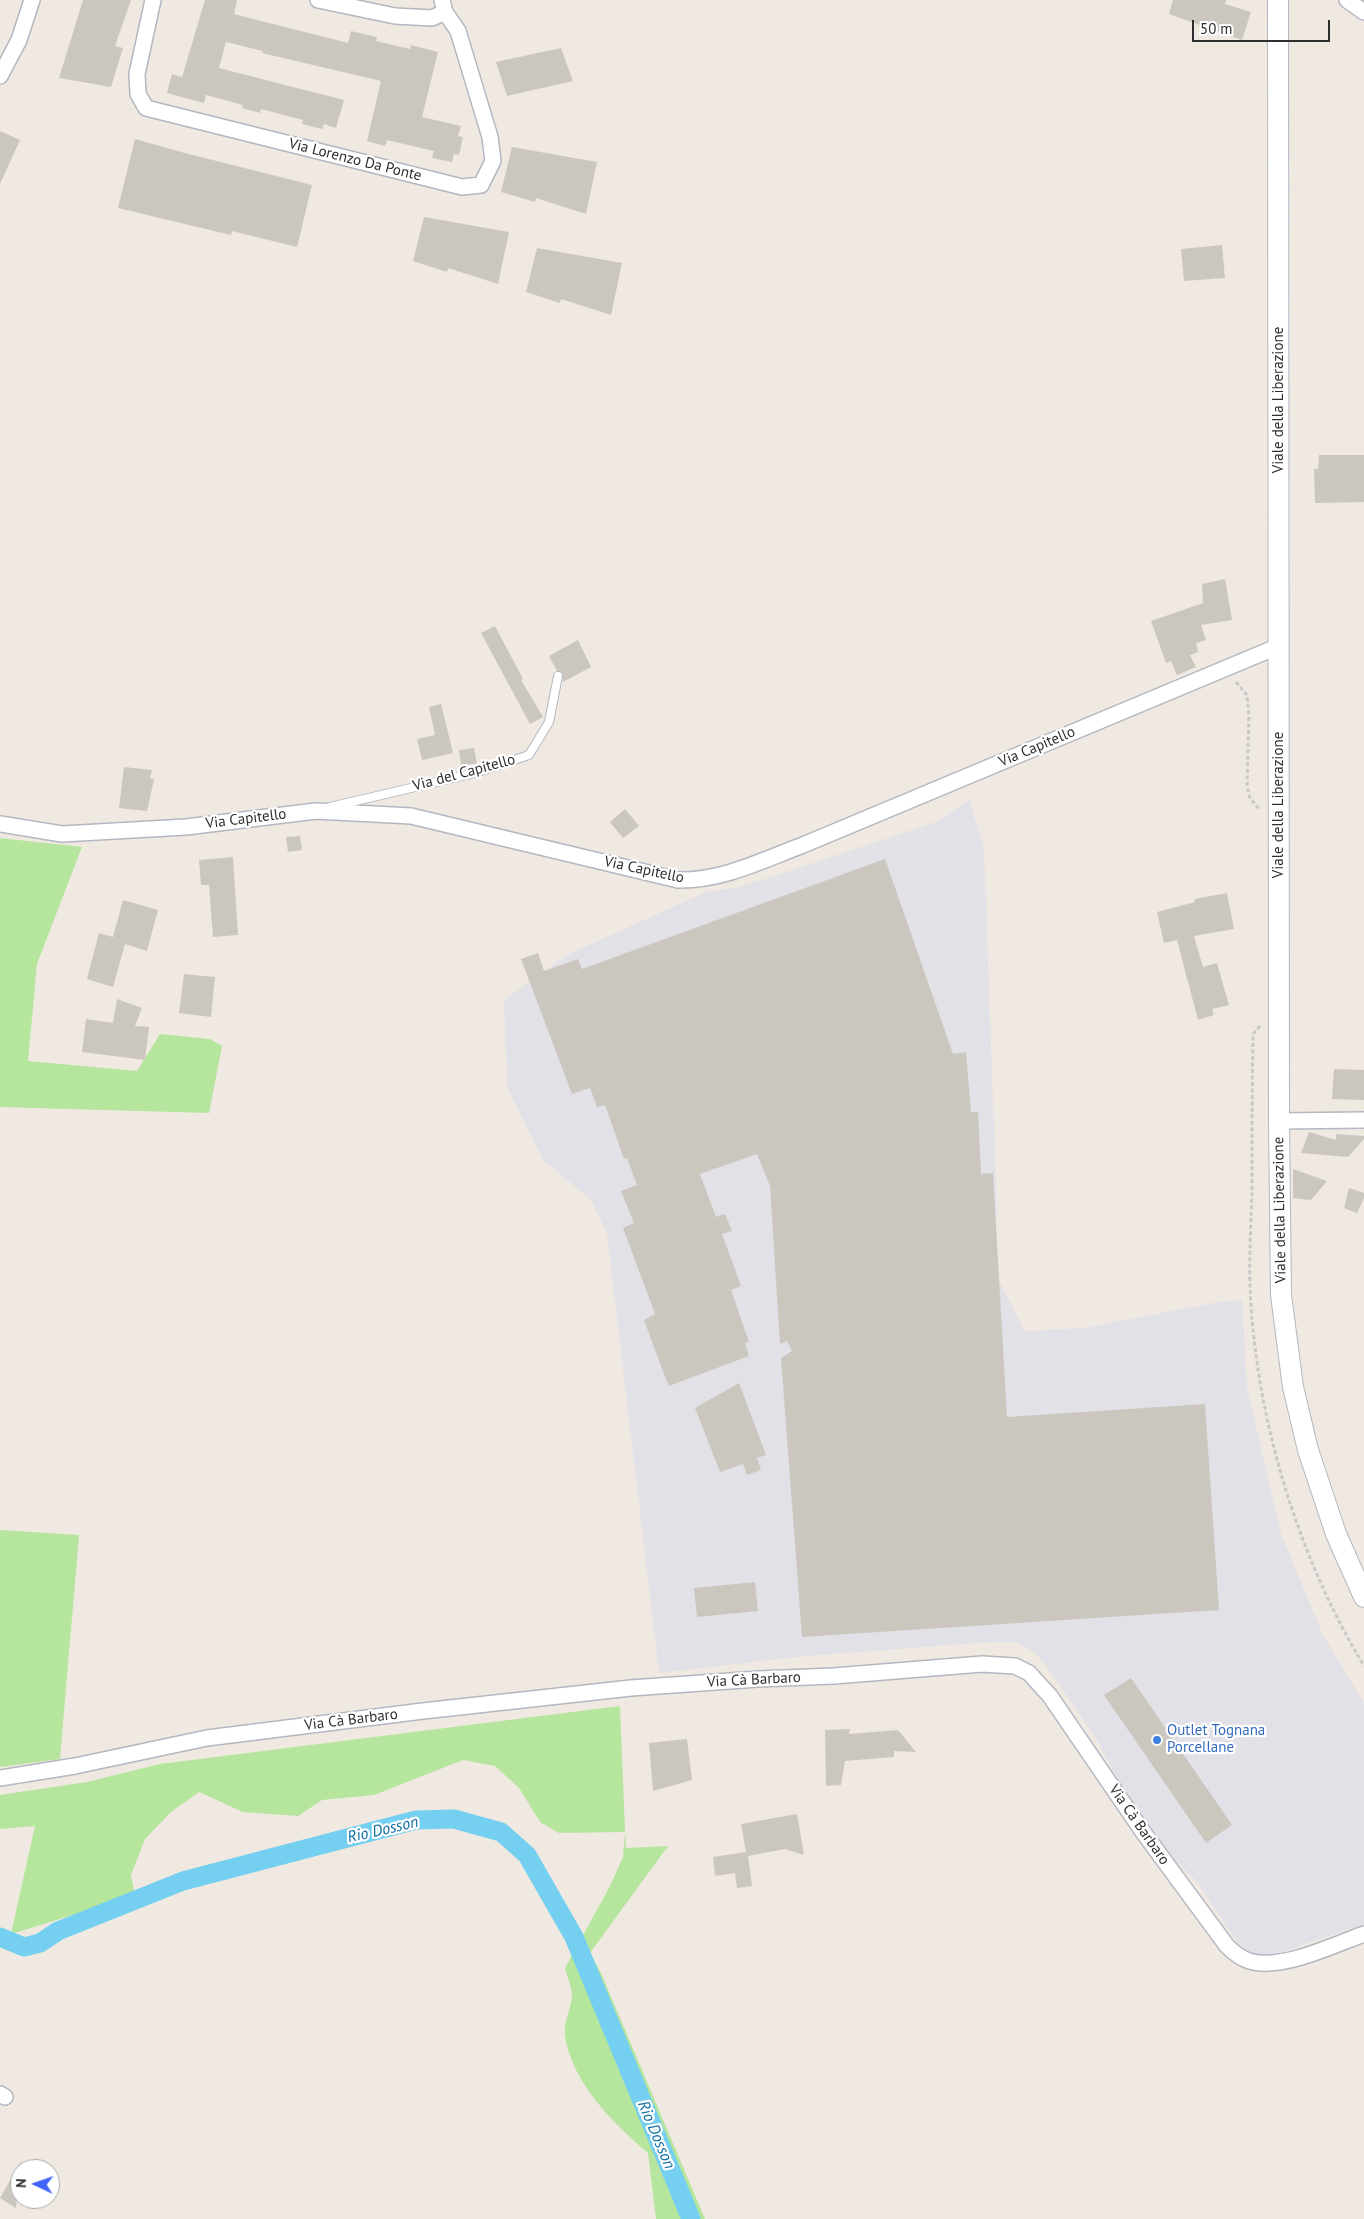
<!DOCTYPE html>
<html>
<head>
<meta charset="utf-8">
<style>
	body { margin:0 }
	#map { position:relative; width:1364px; height:2219px; overflow:hidden; background:#efe9e1; font-family:"PT Sans",sans-serif }
	canvas { display:block }
	.north { position:absolute; left:10px; top:2159px; width:50px; height:50px; box-sizing:border-box; background:#fff; border:1px solid #ababab; border-radius:50%; rotate:273deg; font-size:14px; font-weight:700; line-height:20px; text-align:center; color:#2e2e2e }
	.north::after { content:''; display:block; margin:auto; width:18px; height:22px; background:#4264fb; clip-path:polygon(50% 0,100% 100%,50% 72%,0 100%) }
	.scale { position:absolute; left:1192px; top:20px; width:138px; height:22px; box-sizing:border-box; border:2px solid #2e2e2e; border-top:0; padding-left:6px; font-size:15px; line-height:18px; white-space:nowrap; color:#2e2e2e; -webkit-text-stroke:4px #fff; paint-order:stroke }
</style>
</head>
<body>
<div id="map">
<canvas width="1364" height="2219"></canvas>
<div class="north">N</div>
<div class="scale">50 m</div>
</div>
<script>
const ctx = document.querySelector('canvas').getContext('2d');
ctx.lineJoin = 'round';
function paint(path, color) {
  ctx.fillStyle = color;
  ctx.fill(path, 'evenodd');
}
function strokePath(path, color, width, dash) {
  ctx.strokeStyle = color;
  ctx.lineWidth = width;
  ctx.lineCap = dash ? 'butt' : 'round';
  ctx.setLineDash(dash || []);
  ctx.stroke(path);
}
function label(font, color, halo, rows, align = 'center') {
  ctx.font = font + ' "PT Sans",sans-serif';
  ctx.lineWidth = 4.5;
  ctx.setLineDash([]);
  ctx.textBaseline = 'middle';
  ctx.strokeStyle = halo;
  ctx.fillStyle = color;
  for (const [text, x, y, turn = 0] of rows) {
    ctx.save();
    ctx.translate(x, y);
    ctx.rotate((+turn || 0) * Math.PI / 180);
    ctx.textAlign = isNaN(turn) ? turn : align;
    if (halo) ctx.strokeText(text, 0, 0);
    ctx.fillText(text, 0, 0);
    ctx.restore();
  }
}
const industrial = new Path2D(`
	M969,800L984,849L997,1214L989,1229L995,1273L1025,1331L1084,1328L1219,1302L1242,1300L1247,1387L1281,1534L1323,1635L1364,1703V1924L1273,1955L1250,1953L1238,1943L1197,1882L1145,1830L1098,1742L1047,1667L1035,1653L1016,1642H990L795,1657L659,1673L607,1233L591,1200L543,1160L507,1086L504,1000L567,955L706,892L736,888L777,875L939,821Z`);
const green = new Path2D(`
	M0,838L82,847L37,964L28,1061L137,1071L160,1034L210,1039L222,1046L209,1113L0,1107Z
	M0,1530L79,1535L60,1759L0,1767Z
	M620,1706L625,1832L559,1833L540,1822L519,1788L495,1766L463,1760L374,1795L322,1800L298,1816L243,1812L199,1792L171,1812L145,1839L131,1875L135,1896L11,1934L35,1826L0,1829V1795L87,1782L160,1764Z
	M625,1832L626,1848L668,1846L590,1953L601,1973L705,2219H656L648,2153C614,2124 572,2083 565,2036C563,2022 572,2008 572,1994C571,1985 567,1976 565,1968L609,1888L623,1857Z`);
const canal = new Path2D(`
	M0,1937L24,1947L40,1943L58,1931L183,1881L416,1820L454,1819L501,1832L527,1855L574,1937L691,2219`);
const building = new Path2D(`
	M83,0H131L115,46L123,48L111,87L59,78Z
	M205,0H237L234,14L348,43L351,31L377,37L376,41L410,49L411,45L438,52L422,117L461,126L458,136L463,137L459,155L454,154L452,162L432,158L434,151L387,140L385,146L367,141L381,81L262,53L263,51L226,42L219,68L344,100L336,128L324,124L322,129L302,124L303,120L261,109L260,113L242,108L243,105L206,95L204,103L167,93L172,74L182,77Z
	M1173,0H1226L1225,4L1251,12L1242,40L1169,14Z
	M561,48L573,81L507,96L496,62Z
	M0,131L20,140L0,184Z
	M135,139L181,152L312,185L297,247L232,231L231,235L118,208Z
	M512,147L597,162L586,214L536,198L535,202L501,192Z
	M424,217L509,232L498,284L448,268L447,272L413,261Z
	M1222,245L1225,278L1184,281L1181,249Z
	M537,248L622,263L611,315L561,299L560,303L526,292Z
	M1319,455H1364V502L1315,503L1314,469H1318Z
	M1225,579L1232,620L1201,625L1206,640L1196,643L1198,652L1190,655L1196,667L1177,675L1171,661L1166,663L1151,621L1203,603L1202,584Z
	M495,626L523,679L521,680L543,717L530,724L481,633Z
	M578,640L591,667L563,682V674L557,671L549,656Z
	M441,704L453,753L422,760L417,739L435,735L429,707Z
	M474,748L477,764L461,765L459,750Z
	M124,767L152,770L150,778L154,779L147,811L119,808Z
	M625,809L639,826L623,838L610,822Z
	M300,836L302,850L288,852L286,837Z
	M233,857L238,935L213,937L209,885H201L199,860Z
	M885,859L953,1054L966,1052L971,1112H978L981,1174L993,1173L1007,1417L1205,1404L1219,1610L802,1637L781,1358L792,1351L787,1341L780,1344L770,1186L757,1154L700,1174L716,1217L725,1214L732,1231L722,1234L741,1286L731,1290L749,1342L745,1343L749,1356L669,1386L664,1374L644,1320L655,1314L623,1228L634,1223L621,1191L637,1185L627,1158L624,1159L605,1105L597,1107L590,1088L572,1094L521,959L538,953L544,971L578,959L582,969Z
	M1227,893L1234,929L1194,936L1203,967L1217,963L1229,1005L1212,1009L1214,1015L1198,1020L1177,940L1164,943L1157,912L1195,902V899Z
	M123,900L158,910L147,951L125,944L113,987L87,979L99,933L113,937Z
	M184,974L215,977L211,1017L179,1013Z
	M117,999L142,1008L135,1026L149,1027L145,1060L82,1052L86,1019L113,1023Z
	M1334,1069L1364,1070V1100L1332,1099Z
	M1309,1132L1336,1140V1134L1364,1136V1139L1348,1157L1301,1153Z
	M1293,1169L1327,1181L1311,1200L1293,1198Z
	M1349,1188L1364,1193V1198L1357,1213L1344,1208Z
	M739,1383L766,1455L757,1458L761,1470L747,1475L743,1464L720,1472L695,1408Z
	M755,1582L758,1611L697,1617L694,1588Z
	M1131,1678L1232,1825L1206,1843L1104,1695Z
	M850,1729L849,1734L898,1730L916,1752L894,1751V1757L845,1761L841,1785L826,1786L825,1730Z
	M687,1739L692,1780L653,1791L649,1743Z
	M797,1814L804,1855L785,1849L748,1856L752,1886L737,1888L735,1873L715,1876L713,1857L746,1852L741,1824Z
	M21,2161L20,2169L16,2208L0,2198Z`);
const path = new Path2D(`
	M1236,682L1247,695L1249,716L1247,786L1250,798L1260,810
	M1260,1026L1253,1034C1252,1087 1252,1139 1252,1192C1251,1223 1249,1255 1250,1286C1255,1416 1297,1555 1364,1666`);
const service = new Path2D(`
	M330,807L475,773L529,755L549,722L558,676`);
const minor = new Path2D(`
	M153,0L137,74L138,94L146,108L462,187L481,185L493,161L490,137L458,31L445,12L442,0
	M318,0L395,16L432,18L445,12
	M1347,0L1364,12
	M0,76L19,40L32,0
	M0,824L62,834L186,827L316,811L411,816L678,880C722,881 763,860 803,845L1279,646
	M1279,1121L1364,1120
	M0,1778L75,1766L207,1738L423,1711L631,1688L758,1679L834,1676L982,1664L1015,1666L1029,1673L1050,1696L1143,1832L1227,1946C1234,1953 1240,1958 1249,1961C1281,1971 1333,1945 1364,1934
	M0,2094L5,2097`);
const tertiary = new Path2D(`
	M1278,0L1279,1121L1281,1295L1293,1387L1308,1450L1336,1534L1364,1597`);
const markers = [
	[1157,1740,5,"#3f7fe0"]
];
const streetNames = [
	["Via Lorenzo Da Ponte",355,160,14],
	["Viale della Liberazione",1279,400,-90],
	["Via Capitello",1037,747,-23],
	["Via del Capitello",464,773,-15],
	["Viale della Liberazione",1279,805,-90],
	["Via Capitello",246,819,-7],
	["Via Capitello",644,870,12],
	["Viale della Liberazione",1280,1210,-91],
	["Via Cà Barbaro",754,1680,-3],
	["Via Cà Barbaro",351,1720,-7],
	["Via Cà Barbaro",1139,1825,55]
];
const shopNames = [
	["Outlet Tognana",1167,1731],
	["Porcellane",1167,1748]
];
const waterNames = [
	["Rio Dosson",383,1830,-13],
	["Rio Dosson",656,2135,67]
];
paint(industrial, '#e3e1e8');
paint(green, '#b6e59e');
strokePath(canal, '#75cff0', 19);
paint(building, '#cbc7bf');
strokePath(service, '#b4b7c1', 10);
strokePath(minor, '#b4b7c1', 18);
strokePath(tertiary, '#b4b7c1', 22);
strokePath(path, '#c9c9c9', 3, [4, 2.5]);
strokePath(service, '#fff', 8);
strokePath(minor, '#fff', 15);
strokePath(tertiary, '#fff', 20);
for (const [x, y, r, color] of markers) {
  const dot = new Path2D();
  dot.arc(x, y, r, 0, 2 * Math.PI);
  ctx.fillStyle = color;
  ctx.fill(dot);
  strokePath(dot, '#fff', 2);
}
label('15px', '#2e2e2e', '#fff', streetNames);
label('15px', '#366cbe', '#fff', shopNames, 'left');
label('italic 16px', '#0d6fa3', '#fff', waterNames);
</script>
</body>
</html>
